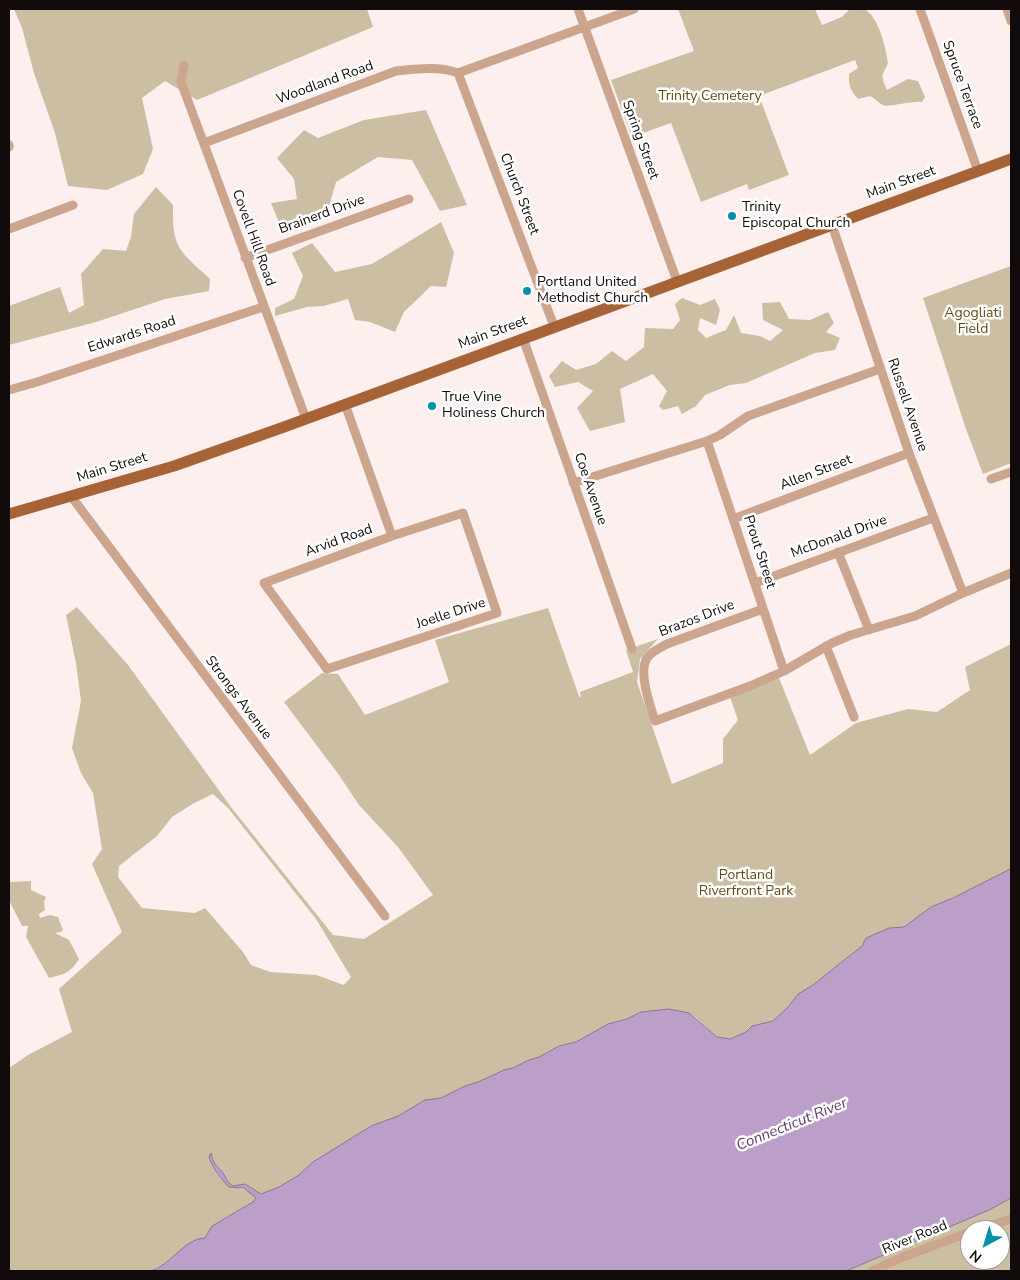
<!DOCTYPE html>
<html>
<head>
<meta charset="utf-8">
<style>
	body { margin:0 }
	#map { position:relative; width:1020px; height:1280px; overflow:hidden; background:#fdefee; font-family:"Nunito Sans",sans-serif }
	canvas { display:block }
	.frame { position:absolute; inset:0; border:10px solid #110b0b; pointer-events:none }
	.north { position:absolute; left:960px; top:1220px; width:50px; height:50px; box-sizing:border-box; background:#fff; border:1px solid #a09d9d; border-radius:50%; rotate:219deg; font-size:14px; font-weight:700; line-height:20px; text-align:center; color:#110b0b }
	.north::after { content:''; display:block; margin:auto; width:18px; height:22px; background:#048fac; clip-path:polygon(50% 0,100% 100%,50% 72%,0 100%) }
</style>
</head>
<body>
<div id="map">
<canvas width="1020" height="1280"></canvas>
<div class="frame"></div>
<div class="north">N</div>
</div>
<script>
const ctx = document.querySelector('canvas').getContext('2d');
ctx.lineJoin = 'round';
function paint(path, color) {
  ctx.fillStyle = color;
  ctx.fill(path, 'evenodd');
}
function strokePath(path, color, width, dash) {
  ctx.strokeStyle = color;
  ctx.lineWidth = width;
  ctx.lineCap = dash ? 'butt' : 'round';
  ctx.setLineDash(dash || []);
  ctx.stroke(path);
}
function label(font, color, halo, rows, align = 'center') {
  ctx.font = font + ' "Nunito Sans",sans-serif';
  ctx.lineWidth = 5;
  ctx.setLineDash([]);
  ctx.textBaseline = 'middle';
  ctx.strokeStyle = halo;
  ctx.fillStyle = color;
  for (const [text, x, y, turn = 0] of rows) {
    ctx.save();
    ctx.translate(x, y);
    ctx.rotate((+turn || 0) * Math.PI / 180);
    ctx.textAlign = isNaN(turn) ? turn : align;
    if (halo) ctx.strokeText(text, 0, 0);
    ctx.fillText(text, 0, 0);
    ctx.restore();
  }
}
const green = new Path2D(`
	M14,9H367L373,27L197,100L165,81L142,98L153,149L143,174L107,190L68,186L55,133L34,73L22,28Z
	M678,9H815L822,25L842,17L850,9C854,9 859,8 863,9C878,13 886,49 888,63C882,77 880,73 887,90L908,79L918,81L925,97L922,102C912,100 887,108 883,105C878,103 875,98 870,96L858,99C851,91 848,85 849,74L858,68L855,60L759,96L789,175L749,190L747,184L701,202L671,123L632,137L611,80L694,51Z
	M426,110L467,205L440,211L412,160L378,157L336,182L327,213L282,230L271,203L297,199L294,179L277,158L304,130L318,138L364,120Z
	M156,187L173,205C172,249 179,250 210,279L209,291L165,299L96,322L9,345V306L60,287L69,313L84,305L81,274L103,249L126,251L131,237L134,214Z
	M441,222L454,253L446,287L431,286L404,312L395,332L370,322L355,320L348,299L324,306L307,307L275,316V308L294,299L303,276L292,253L312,243L335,272L372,264Z
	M1011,266V463L983,474L966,429L923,298Z
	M682,298L700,305L715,299L720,310L716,325L700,318L698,330L706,338L726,330L734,315L741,333L760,336L770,341L783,330L763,320L762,303L780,302L789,319L810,320L828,312L834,323L826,332L840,338L835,350L815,353L746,383L730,385L705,395L696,406L682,414L678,406L663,410L659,406L667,391L653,374L620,389L625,422L590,431L577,408L593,391L578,382L555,387L549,376L562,361L576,370L596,364L612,351L626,361L644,347L645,328L673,329L680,320L675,304Z
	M77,607L128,665L231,807L333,935L364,939L433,895L398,847L359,805L339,775L284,702L322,673L338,674L365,715L449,682L435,640L548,608L579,696L581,698L580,692L633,672L626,650L658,639L640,659L637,682L672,784L723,763V739L738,720L730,697L779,678L810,755L856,723L908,709L937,712L970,690L965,667L1011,644V869L953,898L931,907L904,927L889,928L866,938L862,946L813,985L798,994L788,1007L773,1021L750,1027L746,1032L730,1039L717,1037L695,1017L688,1013L669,1009L641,1012L627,1019L608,1024L576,1042L559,1046L539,1057L523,1063L513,1068L504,1070L478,1082L465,1086L441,1098L425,1100L398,1116L371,1126L313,1162L299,1175L279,1187L261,1194L249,1186H233L228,1182L223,1173L214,1163L212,1155L210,1160C214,1169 219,1179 227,1184C235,1191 244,1184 256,1197L253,1202L212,1226L205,1238L193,1242L163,1265L150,1271H9V1068L28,1055L72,1032L59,989L122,932L92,864L102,849L93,793L81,773L72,748L81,701L76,663L66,615ZM213,794L228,808L316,919L351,977L344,985L316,975L270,972L251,965L243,952L205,908L195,913L142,908L118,877L119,866L157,836L172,817L194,803Z
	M31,881V890L46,897L44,902L45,910L39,914L40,918L50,915L58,917L63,930L61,932L55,933L69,940L79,959C70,973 65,974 49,978L26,937L28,926H22L9,900V882Z
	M1011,1198V1271H846L989,1210ZM970,1230H1000V1260H970Z`);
const water = new Path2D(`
	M1011,869V1198L989,1210L846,1271H150C171,1266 183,1239 205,1238L212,1226L253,1202L256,1198L244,1188L229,1187C221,1179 213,1169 209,1157L211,1153L214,1163L223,1173L228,1182L233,1186L245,1184L261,1194L279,1187L299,1175L313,1162L371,1126L398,1116L425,1100L441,1098L465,1086L478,1082L504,1070L513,1068L529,1060L539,1057L559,1046L576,1042L608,1024L627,1019L641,1012L669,1009L689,1013L717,1037L730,1039L746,1032L752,1026L773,1021L788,1007L798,994L813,985L862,946L866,938L889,928L904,927L931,907L953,898Z`);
const minor = new Path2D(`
	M578,9L677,281
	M920,9L978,171
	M1007,9L1011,21
	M184,65L181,82L306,419
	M458,73L554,326
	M458,73L634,9
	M204,143L396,71C417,69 438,66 458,73
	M9,145V147
	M832,225L909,453L963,593
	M9,229L73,205
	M245,258L409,199
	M523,338L632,649
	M9,390L37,382L263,307
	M345,404L392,536
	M707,441L784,671
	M991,479L1011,472
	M573,483L707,441L720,435L748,416L880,369
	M71,496L385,916
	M463,513L497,613L327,669L264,583L392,536Z
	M733,519L909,453
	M838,552L869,630
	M755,583L933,518
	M763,609L667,644C660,648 652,651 647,658C638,672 650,705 655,721L750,686L784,671L832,643L851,635L915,616L963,593L1011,573
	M826,646L854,717
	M976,1230L1011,1219
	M872,1271L903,1257L970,1232`);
const major = new Path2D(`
	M9,514L174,466L284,427L1011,159`);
const markers = [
	[732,216,5,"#048fac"],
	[527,291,5,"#048fac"],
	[432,406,5,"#048fac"]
];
const streetNames = [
	["Woodland Road",325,83,-20],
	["Spruce Terrace",962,85,70],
	["Spring Street",640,140,70],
	["Main Street",901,183,-20],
	["Church Street",519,194,69],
	["Brainerd Drive",322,215,-20],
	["Covell Hill Road",253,238,70],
	["Main Street",493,333,-20],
	["Edwards Road",132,335,-18],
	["Russell Avenue",907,405,71],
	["Main Street",112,468,-17],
	["Allen Street",816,473,-21],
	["Coe Avenue",590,489,71],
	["McDonald Drive",839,537,-20],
	["Arvid Road",339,541,-20],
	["Prout Street",759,552,72],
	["Joelle Drive",451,614,-18],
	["Brazos Drive",697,619,-21],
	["Strongs Avenue",238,698,53],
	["River Road",915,1238,-22]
];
const parkNames = [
	["Trinity Cemetery",710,97],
	["Agogliati",973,314],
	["Field",973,330],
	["Portland",746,876],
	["Riverfront Park",746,892]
];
const poiNames = [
	["Trinity",742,208],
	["Episcopal Church",742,224],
	["Portland United",537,283],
	["Methodist Church",537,299],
	["True Vine",442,398],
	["Holiness Church",442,414]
];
const waterNames = [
	["Connecticut River",792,1125,-22]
];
paint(green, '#ccbea3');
paint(water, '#bc9fc9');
strokePath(water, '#897390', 1);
strokePath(minor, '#cca58e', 9);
strokePath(major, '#a76235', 11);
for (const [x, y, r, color] of markers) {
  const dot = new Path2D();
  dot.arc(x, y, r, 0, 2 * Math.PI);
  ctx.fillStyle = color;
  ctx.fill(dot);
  strokePath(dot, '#fff', 2);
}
label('14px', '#110b0b', '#fff', streetNames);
label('14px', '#644c15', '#fff', parkNames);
label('14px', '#110b0b', '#fff', poiNames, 'left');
label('italic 15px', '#603a70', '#fff', waterNames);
</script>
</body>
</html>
